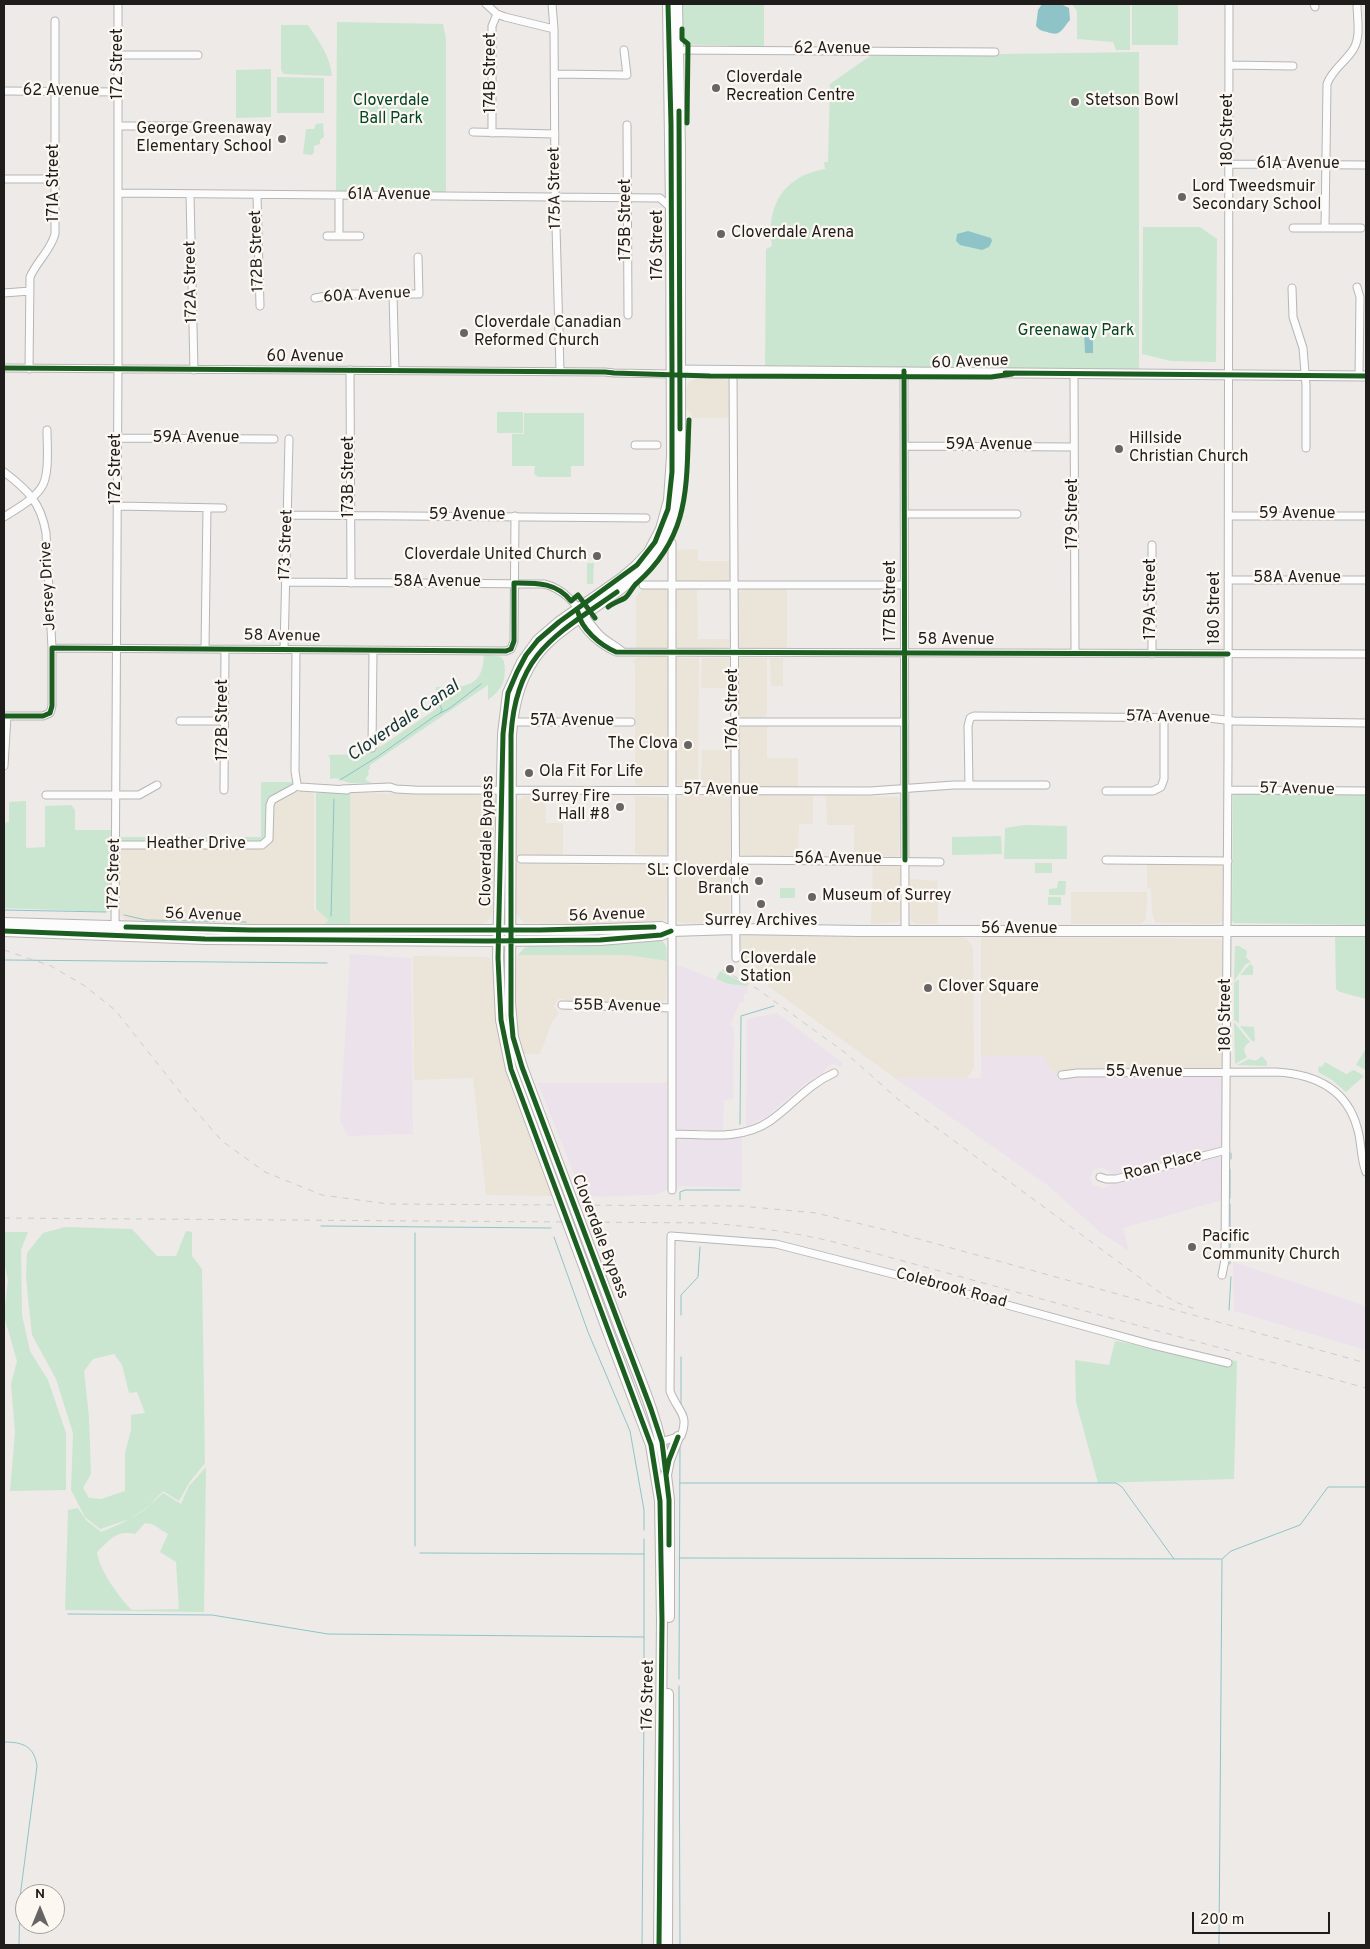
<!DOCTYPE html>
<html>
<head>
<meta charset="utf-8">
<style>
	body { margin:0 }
	#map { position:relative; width:1370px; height:1949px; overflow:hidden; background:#edeae8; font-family:Overpass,sans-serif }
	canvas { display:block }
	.frame { position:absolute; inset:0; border:5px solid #1f1d1b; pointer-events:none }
	.north { position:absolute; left:15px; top:1884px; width:50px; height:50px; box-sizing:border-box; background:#fdf7f2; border:1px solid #a4a09c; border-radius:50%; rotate:0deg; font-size:14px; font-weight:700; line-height:20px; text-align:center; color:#1f1d1b }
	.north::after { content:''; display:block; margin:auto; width:18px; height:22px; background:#676563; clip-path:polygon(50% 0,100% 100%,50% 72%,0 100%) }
	.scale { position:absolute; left:1192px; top:1912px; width:138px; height:22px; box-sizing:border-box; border:2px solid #1f1d1b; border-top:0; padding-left:6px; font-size:15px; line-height:18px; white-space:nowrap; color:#1f1d1b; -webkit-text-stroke:4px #fdf7f2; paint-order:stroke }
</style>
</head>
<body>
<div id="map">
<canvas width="1370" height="1949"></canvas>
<div class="frame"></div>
<div class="north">N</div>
<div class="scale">200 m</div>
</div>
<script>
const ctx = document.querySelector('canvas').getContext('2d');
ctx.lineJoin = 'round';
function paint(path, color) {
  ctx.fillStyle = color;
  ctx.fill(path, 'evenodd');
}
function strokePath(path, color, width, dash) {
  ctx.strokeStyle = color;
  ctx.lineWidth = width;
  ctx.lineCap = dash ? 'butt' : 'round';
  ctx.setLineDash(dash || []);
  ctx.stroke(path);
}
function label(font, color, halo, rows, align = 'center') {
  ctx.font = font + ' Overpass,sans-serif';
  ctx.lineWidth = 4.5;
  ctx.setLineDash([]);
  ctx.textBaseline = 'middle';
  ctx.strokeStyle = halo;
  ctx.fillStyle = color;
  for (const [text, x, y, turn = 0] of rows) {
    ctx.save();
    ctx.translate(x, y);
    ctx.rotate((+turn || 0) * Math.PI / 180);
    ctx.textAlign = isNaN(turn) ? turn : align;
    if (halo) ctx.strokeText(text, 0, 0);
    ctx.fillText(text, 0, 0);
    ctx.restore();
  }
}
const commercial = new Path2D(`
	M695,379H723L728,381L729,418H692L691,413L686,409V388L689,382Z
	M698,549V561H730L731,574L730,579L724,582L719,580L678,581L675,578V550Z
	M643,588H664L668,592L667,634L669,643L667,648L639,649L636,647V597Z
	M745,588H787V648H753L744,650L739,647V594L741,590Z
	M679,589L697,590L698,639H730L729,647L686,649L676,647L675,634L677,630V606L675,604V592Z
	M658,656L666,657L669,662L667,670L669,728L667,733V770L668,782L664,786H638L635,783V667L633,661L637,658Z
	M677,658H698L699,660L698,785H685L682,787L676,783L677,728L675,725L677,717V674L675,672V661Z
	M702,658H729L730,688H701Z
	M740,658H767V714L765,717L742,718L739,716V661Z
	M770,658H783V686H771Z
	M767,724V758H798V787H742L739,785V728L743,725Z
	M702,750H730L729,786H701Z
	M303,791L314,793V910L321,913L327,920L328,922L325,924L245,926L127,921L120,916V854L122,849L125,848H266L272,841L274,804L277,800L293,792Z
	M350,793L489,795L494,797L497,804L494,827L493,908L491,916L487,922L473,926L451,924L350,925Z
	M742,795H813V824H799L798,858L740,855L739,798Z
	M826,795L898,797L900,800L899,855L893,858L888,856L854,858V825H827Z
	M524,796H545L546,823H563V857H515V804L517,801Z
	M635,796L662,797L669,801L667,813L668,849L665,856L635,854Z
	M680,796L730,797V924L682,923L677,921L675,918L676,813L675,800Z
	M873,862L895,864L900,868V918L899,922L871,924Z
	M1147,863H1218L1222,865L1223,869L1222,922L1217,924L1156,923L1152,913L1151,888H1147Z
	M515,864L660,865L664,864L669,870L667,876L666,920L662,922L599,925L524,923L515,912Z
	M910,879L938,881V924H916L911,921Z
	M1071,892H1147L1146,920L1141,924H1071Z
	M745,934L845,937H961L967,939L971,944L973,950L974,1067L972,1072L966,1078H895L768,986L771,981L757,972L758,969L739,955V939Z
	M981,937L1220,939L1222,942L1223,1065L1217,1069L1084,1068L1056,1077V1074L1048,1067L1044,1056H981Z
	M518,955H627L667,961L666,1000L660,1004H578L570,1003L563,999H558L554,1006L559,1013L552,1022L540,1054H521L514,1011L516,964Z
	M413,956L488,957L494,965L496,1026L509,1082L552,1196L486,1195L473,1078L414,1080Z`);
const industrial = new Path2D(`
	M350,954L411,958L413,1134L348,1136L340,1121Z
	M675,964L727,984L748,986L747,993H744V1002H740L730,1026L734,1028L733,1099L724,1100L723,1130H679L675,1128Z
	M777,1013L843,1063L840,1067L835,1064L828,1066L823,1073L806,1083L766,1117L746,1127L747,1019Z
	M981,1056H1045L1048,1067L1056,1074L1057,1079L1082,1076L1219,1077L1223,1081V1142L1219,1147L1124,1174H1113L1104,1168H1097L1092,1172L1090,1179L1093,1185L1103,1188L1121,1181L1218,1155L1222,1161V1200L1123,1228L1129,1251L1100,1232L1046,1184L895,1078H981Z
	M538,1083H667V1190L654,1195L583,1197Z
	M742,1136V1188L682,1186L674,1189L676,1139Z
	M1233,1262L1366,1306V1350L1234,1311Z`);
const green = new Path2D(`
	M682,4H764V47L684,44L682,42Z
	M1072,4H1130V50H1116L1113,42L1077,39V11Z
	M1132,4H1178V45H1132Z
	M337,22L443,24L446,39V194H336Z
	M281,25H308C319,41 330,56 332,76L284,74L281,70Z
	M1139,52V370L765,368L766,249L772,246C766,206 783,176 825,169L824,162H828L830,84L870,56Z
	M271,69V117L236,118V70Z
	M277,77L324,78V113H277Z
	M323,123L324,137L320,140V144L314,146V152L312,155L303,154L306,129H314L316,124Z
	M1143,227H1200L1217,239L1216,362L1171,361L1142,354Z
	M497,412H523V433H497Z
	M524,413H584V466H571V477H538L534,474L535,466H512V434H524Z
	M587,563H594L593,584H587Z
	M484,654L501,657L504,661C507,680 502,690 488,700V685L370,765V769L368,771L369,774L365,779L371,783H349L336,778L330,779V758L328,755L366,754L379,745L380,747L436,709V687C464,687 483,689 484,654Z
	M261,782H294C291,787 286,788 280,791C261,800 267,815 266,834L264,839L259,842H124L120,837H261Z
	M1233,792H1366V925L1234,923L1232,921Z
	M316,793H350V925H324L328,920L316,909Z
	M26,801V848L45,847V806L71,805L75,810V830H113L111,912L4,908V823L9,822V802Z
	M1024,825L1067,826V859H1004L1005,828Z
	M1001,836L1002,854L952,855V837Z
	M1035,863H1052V873H1035Z
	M1058,881H1066L1065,895H1049V889L1057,888Z
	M780,888H795V898H780Z
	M1048,897H1061V905H1048Z
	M1335,936H1366V999L1340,992L1336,989Z
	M659,939L662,940L666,946L667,961L627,955H518L524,948L533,945L568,947Z
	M1235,946H1239L1247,951L1246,957L1251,962L1246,964L1234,981Z
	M1250,964L1253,966V975H1240Z
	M720,971L748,985V986L728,984L716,979Z
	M1237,980H1239V1023L1234,1020V983Z
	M1234,1022L1250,1042C1243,1046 1243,1051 1247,1057L1235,1064Z
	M1240,1026L1254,1027L1255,1041H1252Z
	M1366,1048V1070L1356,1065Z
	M1262,1056L1267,1062V1066L1237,1065L1249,1059C1255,1061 1257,1061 1262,1056Z
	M1325,1062L1346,1074L1354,1070L1364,1076L1346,1092L1332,1080L1318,1072L1319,1066L1322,1067Z
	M65,1227L132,1229L157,1256H176L186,1231L192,1232V1256L202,1269L205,1463L189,1483L179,1501L163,1491L150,1505L130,1519L100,1529L85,1517L71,1490L73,1433L56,1379L32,1335L28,1298L26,1275L27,1253L43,1233ZM114,1354L122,1365L129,1393L137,1392L145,1413L131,1415V1430L125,1453V1491L101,1499L89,1498L83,1488L91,1474L89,1417L84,1371L93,1359Z
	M4,1232H28L21,1250L22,1315L30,1351L48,1380L66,1433V1490L10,1491L15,1432L11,1384L17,1361L4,1316L8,1280L4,1263Z
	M1115,1341L1237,1361L1234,1479L1098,1483L1076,1402L1075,1360L1109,1365Z
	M206,1467L204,1612L65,1610L68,1510L78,1508L86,1520L101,1532C129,1521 142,1514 163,1493L181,1504L189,1486ZM145,1523L152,1524L168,1534L160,1552L176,1562L179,1609L132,1610C120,1599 98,1568 97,1552C111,1539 115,1530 135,1534Z`);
const water = new Path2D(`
	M1042,4H1061L1069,8L1070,20C1061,30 1061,37 1047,32C1042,31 1039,30 1036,26L1038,10Z
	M968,231L991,238L992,241L989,247L982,250L960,245L956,241L957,234Z
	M1084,331H1093V353H1085Z`);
const stream = new Path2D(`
	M440,713L442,710C441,705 436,703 441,697H445L441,692
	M340,780L377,757L435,716L450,708L481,684
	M4,910L106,912
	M124,915L146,920L246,922
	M331,916L334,799
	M4,960L327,963
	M740,1124L741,1016L774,1006
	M1231,1153V1159
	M1230,1198V1169
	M680,1200V1192L685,1190H740
	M321,1226L551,1228
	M1230,1232V1204
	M415,1233V1546
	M554,1237L588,1332L630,1431L644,1510V1530
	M1230,1256V1239
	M1230,1261V1264
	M1229,1310L1231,1277
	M681,1315V1295L698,1277L700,1247
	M681,1406V1357
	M680,1483H1116L1122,1487L1174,1559
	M644,1539V1700
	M420,1553L644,1554
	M679,1558L1221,1559
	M68,1614L212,1615L328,1634L644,1637
	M679,1679L680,1444
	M679,1686L680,1945
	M4,1742C23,1742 34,1746 37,1766L20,1897L19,1945
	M642,1945L644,1712
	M1219,1945L1222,1559L1231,1551L1300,1525L1328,1487H1366`);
const minor = new Path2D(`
	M486,4L497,14L505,17L554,29
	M552,4L554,29L555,190L560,371
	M1314,4L1315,7
	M673,50L995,52
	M119,55H198
	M1229,65L1293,66
	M555,74L627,75L624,50
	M4,91L119,92
	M627,125L628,315
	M119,126H199
	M473,132L555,134
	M492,133V26L497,14
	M1229,164L1366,165
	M4,179H55
	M119,193L660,198L671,208
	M190,195L194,370
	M257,195L260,306
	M1325,227L1327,84C1332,69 1347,61 1354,48C1361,36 1357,17 1357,4
	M1293,228H1361
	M327,236H360
	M339,236V196
	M1357,287L1360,297L1359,376
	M1292,288L1293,317L1303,348L1306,385V448
	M4,293L30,291
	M393,294L395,371
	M315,298L338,294H419L418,257
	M4,368L605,372L614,373L672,374
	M29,369L30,277C37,261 51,250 55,234V21
	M350,370L351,583
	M733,370L736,958
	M904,371L905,931
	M1074,374L1075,653
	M118,438L274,439
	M635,445H657
	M904,446L1074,447
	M4,472C28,490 41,503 46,533L52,648V706L50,713L43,716H4
	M117,506L223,508
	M904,514H1017
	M288,515L646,518
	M1229,516H1366
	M4,517C16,509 32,501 41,488C50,476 47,446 47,430
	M1152,545V654
	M1228,580H1366
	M286,582L544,584C570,590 582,615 598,633C605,641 615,645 623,652
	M643,585H904
	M578,615C583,631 601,645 616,652L1366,654
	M52,648L506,651L511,649L514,641L515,516
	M205,649L207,508
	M284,650L289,439
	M296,650L295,771L297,784
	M180,721H224
	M512,722H631
	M734,722H905
	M372,748L373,651
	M4,766L7,716
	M969,785L968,726L970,718L974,716L1208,718L1234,721L1366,723
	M300,787L347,790
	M342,789L390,787L396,789L415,790L870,791L954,785H1046
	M224,790L225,649
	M1228,790L1366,791
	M1106,791H1153L1161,787L1164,779V717
	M46,795H139L157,785
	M116,845H262L269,839L270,805L272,800L294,788
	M521,859L671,860
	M735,860L940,862
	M1106,860L1228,861
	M115,928L118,363V4
	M562,1005L672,1008
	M1062,1075L1077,1073L1276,1072C1313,1074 1346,1088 1357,1127C1362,1142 1360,1157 1366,1172
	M672,1134C704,1134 741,1141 770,1121C793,1105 807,1085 834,1073
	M1100,1177L1106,1179H1116L1226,1150
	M672,1190V543
	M1222,1275L1225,1260L1228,757L1229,4
	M657,1443L681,1436C690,1414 677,1411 670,1391L671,1236L776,1244L920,1281L1153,1345L1228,1363`);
const major = new Path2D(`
	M674,370L1366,376`);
const highway = new Path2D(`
	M4,923L251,930H580L661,927L671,931L735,929L860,931H1366
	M4,931L205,939L487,941L600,940L661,935L671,931
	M522,1067L513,1037L510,1003L511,735C513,708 518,683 534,659C546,641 564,629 582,616C636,579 671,557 680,485V148L677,4
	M511,1069L501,1020L498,958L503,734L508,693L522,662L538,640L559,622L622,578L637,565L649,552L661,529L669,500L672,456L671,208L668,4
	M621,1331C638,1375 659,1419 665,1467
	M609,1334L651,1445L660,1501L662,1621L659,1945
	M669,1617V1500L666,1475L669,1460L678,1437
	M667,1945L668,1694`);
const rail = new Path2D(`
	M4,950L51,966L85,986L115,1010L188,1102L222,1141L265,1172L322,1195L388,1204L741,1206L816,1213L890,1231L1366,1363
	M722,970L756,988L847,1054L900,1101L1162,1294L1178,1303L1198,1310
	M4,1218L711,1223C753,1227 793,1232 834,1242L1366,1388`);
const highwayBridge = new Path2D(`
	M522,1067L621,1331
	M511,1069L609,1334`);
const cycleway = new Path2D(`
	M682,29V39L688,44L687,123
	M679,111L680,429
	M4,368L605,372L614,373L710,376L991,377L1012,374
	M904,371L905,860
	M1005,373L1366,376
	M617,592C556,635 516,653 511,735V1015L513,1037L522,1067L651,1409L662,1442L666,1475
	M608,607C613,603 620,601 625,598C630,594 632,587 637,583C691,535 686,486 689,420
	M578,612C581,629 600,645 616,652L1228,654
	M4,716H43L50,713L52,706V648L506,651L511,649L514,641V583C536,583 556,582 571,601L578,595L595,618
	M126,927L251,930H540L654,927
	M4,931L205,939L487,941L600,940L661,935L671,931
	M669,1545V1500L666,1475L669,1460L678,1437
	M659,1945L662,1621L660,1501L651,1445L511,1069L501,1020L498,958L503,734L508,693L517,672L526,655L538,640L559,622L637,565L655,542L668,509L672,472V374L671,125L668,4`);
const markers = [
	[716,88,5,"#676563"],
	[1075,102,5,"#676563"],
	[282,139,5,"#676563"],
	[1182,197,5,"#676563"],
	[721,234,5,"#676563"],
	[464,333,5,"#676563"],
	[1119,449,5,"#676563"],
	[597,556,5,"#676563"],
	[688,745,5,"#676563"],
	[529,773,5,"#676563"],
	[620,807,5,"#676563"],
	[759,881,5,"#676563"],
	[812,897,5,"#676563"],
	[761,904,5,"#676563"],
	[730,969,5,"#676563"],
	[928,988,5,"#676563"],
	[1192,1247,5,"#676563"]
];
const streetNames = [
	["62 Avenue",832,50],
	["172 Street",119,64,-90],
	["174B Street",492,73,-90],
	["62 Avenue",61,92],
	["180 Street",1229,130,-90],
	["61A Avenue",1298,165],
	["171A Street",55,183,-90],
	["175A Street",556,188,-91],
	["61A Avenue",389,196],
	["175B Street",627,220,-90],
	["176 Street",659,245,-90],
	["172B Street",258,251,-92],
	["172A Street",192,282,-91],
	["60A Avenue",367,296,-3],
	["60 Avenue",305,358],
	["60 Avenue",970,363,-2],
	["59A Avenue",196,439],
	["59A Avenue",989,446],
	["172 Street",117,469,-90],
	["173B Street",350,477,-90],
	["179 Street",1074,514,-90],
	["59 Avenue",1297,515],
	["59 Avenue",467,516],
	["173 Street",287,545,-88],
	["58A Avenue",1297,579],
	["58A Avenue",437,583],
	["Jersey Drive",49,586,-93],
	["179A Street",1152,599,-90],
	["177B Street",892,601,-90],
	["180 Street",1216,608,-90],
	["58 Avenue",282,637,1],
	["58 Avenue",956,641],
	["176A Street",734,709,-90],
	["57A Avenue",1168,718,1],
	["172B Street",224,720,-90],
	["57A Avenue",572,722],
	["57 Avenue",1297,790,1],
	["57 Avenue",721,791],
	["Cloverdale Bypass",488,841,-89],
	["Heather Drive",196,845],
	["56A Avenue",838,860],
	["172 Street",115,874,-89],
	["56 Avenue",203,916,2],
	["56 Avenue",607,916,-2],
	["56 Avenue",1019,930],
	["55B Avenue",617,1007,1],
	["180 Street",1227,1015,-90],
	["55 Avenue",1144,1073],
	["Roan Place",1163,1166,-15],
	["Cloverdale Bypass",599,1237,69],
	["Colebrook Road",951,1289,15],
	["176 Street",649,1695,-89]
];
const poiNames = [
	["Cloverdale",726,79],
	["Recreation Centre",726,97],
	["Stetson Bowl",1085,102],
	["George Greenaway",272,130,"right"],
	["Elementary School",272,148,"right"],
	["Lord Tweedsmuir",1192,188],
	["Secondary School",1192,206],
	["Cloverdale Arena",731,234],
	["Cloverdale Canadian",474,324],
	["Reformed Church",474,342],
	["Hillside",1129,440],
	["Christian Church",1129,458],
	["Cloverdale United Church",587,556,"right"],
	["The Clova",678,745,"right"],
	["Ola Fit For Life",539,773],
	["Surrey Fire",610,798,"right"],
	["Hall #8",610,816,"right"],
	["SL: Cloverdale",749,872,"right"],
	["Branch",749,890,"right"],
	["Museum of Surrey",822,897],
	["Surrey Archives",761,922,"center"],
	["Cloverdale",740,960],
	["Station",740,978],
	["Clover Square",938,988],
	["Pacific",1202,1238],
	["Community Church",1202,1256]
];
const parkNames = [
	["Cloverdale",391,102],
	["Ball Park",391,120],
	["Greenaway Park",1076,332]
];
const waterNames = [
	["Cloverdale Canal",404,722,-34]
];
paint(commercial, '#ebe4d8');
paint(industrial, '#ece2eb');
paint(green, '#cae6d1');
paint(water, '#8ec4c7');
strokePath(stream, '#8ec4c7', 1);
strokePath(minor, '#b8b6b4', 9);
strokePath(major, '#b8b6b4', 11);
strokePath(highway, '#b8b6b4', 12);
strokePath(minor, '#fcfcfc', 7);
strokePath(major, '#fcfcfc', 9);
strokePath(highway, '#fcfcfc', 10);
strokePath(rail, '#cdcccb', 1, [6, 6]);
strokePath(highwayBridge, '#b8b6b4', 12, []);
strokePath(highwayBridge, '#fcfcfc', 10);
strokePath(cycleway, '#1b5e20', 5);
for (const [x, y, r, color] of markers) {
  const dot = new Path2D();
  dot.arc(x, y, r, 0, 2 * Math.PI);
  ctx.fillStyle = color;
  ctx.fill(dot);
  strokePath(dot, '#fdf7f2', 2);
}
label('16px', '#1f1d1b', '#fdf7f2', streetNames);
label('16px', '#1f1d1b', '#fdf7f2', poiNames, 'left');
label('16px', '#004625', '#fdf7f2', parkNames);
label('italic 18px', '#103639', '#fdf7f2', waterNames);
</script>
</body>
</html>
